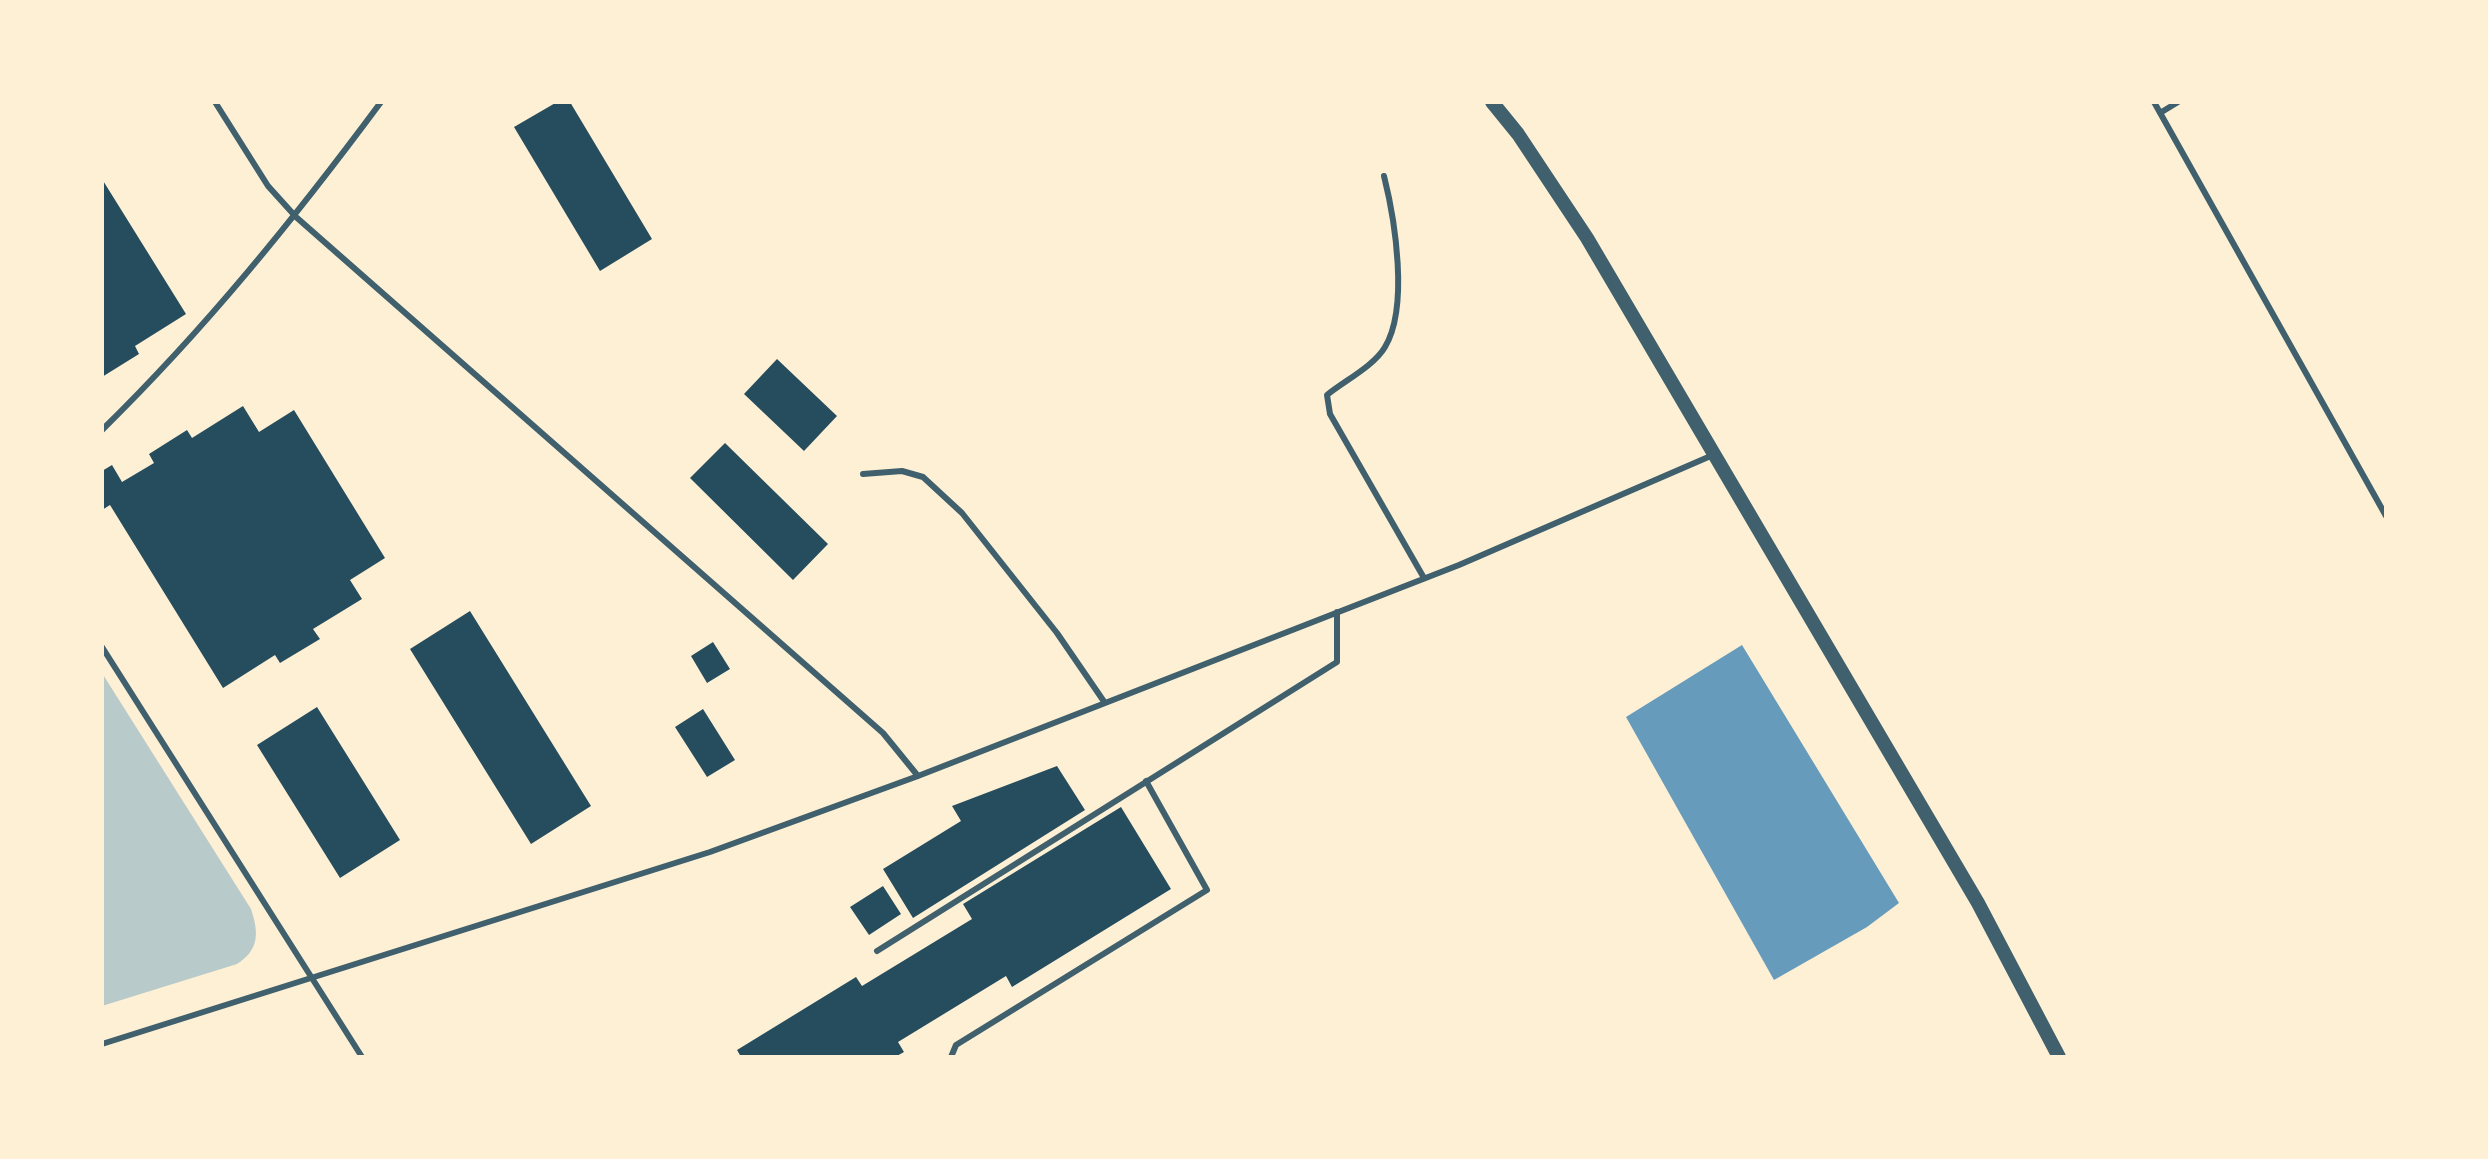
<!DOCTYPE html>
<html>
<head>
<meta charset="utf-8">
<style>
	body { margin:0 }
	#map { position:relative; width:2488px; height:1159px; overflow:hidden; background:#fdf0d5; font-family:"PT Sans",sans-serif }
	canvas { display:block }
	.frame { position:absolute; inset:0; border:104px solid #fdf0d5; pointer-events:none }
</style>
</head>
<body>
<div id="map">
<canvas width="2488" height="1159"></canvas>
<div class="frame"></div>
</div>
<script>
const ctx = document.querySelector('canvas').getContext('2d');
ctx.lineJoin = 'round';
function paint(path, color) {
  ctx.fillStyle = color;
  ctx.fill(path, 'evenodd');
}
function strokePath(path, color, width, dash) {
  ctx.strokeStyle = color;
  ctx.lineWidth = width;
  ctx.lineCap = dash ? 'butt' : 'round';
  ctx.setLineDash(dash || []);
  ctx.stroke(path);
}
const green = new Path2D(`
	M102,673L251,909C259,933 259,950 237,964L102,1006Z`);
const water = new Path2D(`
	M1742,645L1899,903L1867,927L1774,980L1626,717Z`);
const building = new Path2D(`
	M557,102H570L652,239L600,271L514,127Z
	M102,179L186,314L135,346L139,354L102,377Z
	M777,359L837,416L804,451L744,394Z
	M243,406L259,432L294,410L385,558L350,580L362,599L313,629L320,639L280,663L275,655L223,688L110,505L102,510V471L112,465L122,482L154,463L149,454L187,430L192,438Z
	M725,443L828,544L793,580L690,478Z
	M470,611L591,806L531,844L410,649Z
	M713,642L730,669L707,683L691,656Z
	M317,707L400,840L340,878L257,745Z
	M703,709L735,760L707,777L675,727Z
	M1057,766L1085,810L913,918L883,869L961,821L952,806Z
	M1121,807L1171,889L1012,987L1006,976L898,1042L904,1052L895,1057H741L737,1050L856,977L862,986L972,919L963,904Z
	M883,886L901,914L869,935L850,907Z`);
const service = new Path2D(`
	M215,102L268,186L296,217L883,733L918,776
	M2154,102L2386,516
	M2160,113L2178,102
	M1384,176C1395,220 1409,307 1385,347C1374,366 1344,381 1327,395L1330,414L1424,578
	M102,430C205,329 295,218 381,102
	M863,474L902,471L923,477L962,513L1057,633L1105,703
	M102,647L362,1057
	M877,951L1337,662V612
	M102,1044L710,852L918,776L1459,565L1713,455
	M951,1057L956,1045L1207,890L1146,781`);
const tertiary = new Path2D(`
	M1492,102L1518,134L1587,238L1978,903L2059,1057`);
paint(green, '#b9caca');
paint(water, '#669bbc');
paint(building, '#264d5e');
strokePath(service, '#3f606c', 6);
strokePath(tertiary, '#3f606c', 14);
</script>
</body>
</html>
